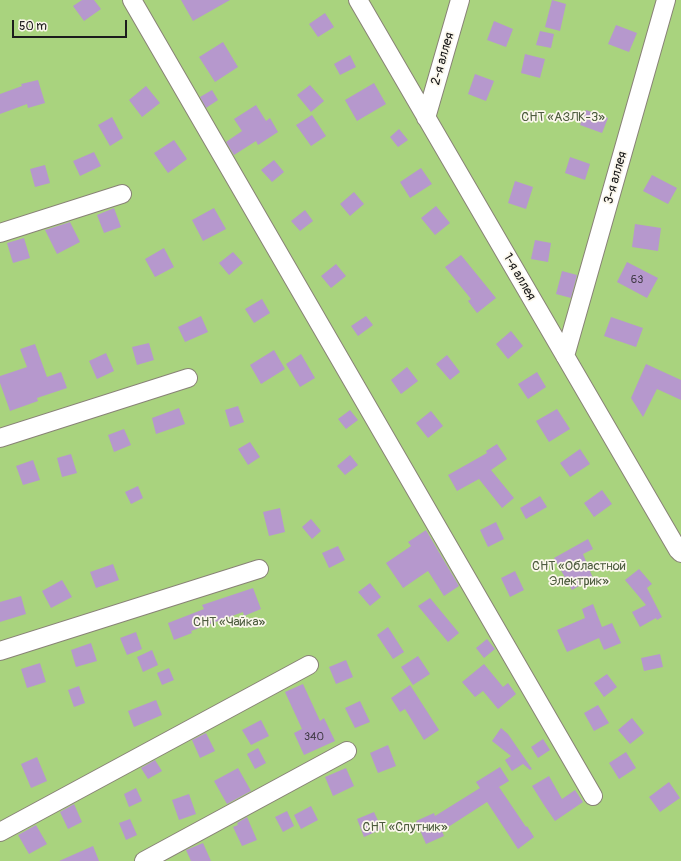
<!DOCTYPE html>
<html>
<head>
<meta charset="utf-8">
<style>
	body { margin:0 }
	#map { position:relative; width:681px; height:861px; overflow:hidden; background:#f4e8cf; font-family:Pangolin,sans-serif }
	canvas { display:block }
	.scale { position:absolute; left:12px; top:20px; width:115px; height:18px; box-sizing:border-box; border:2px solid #1c1c1c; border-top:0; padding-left:5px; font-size:12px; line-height:14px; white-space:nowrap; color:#1c1c1c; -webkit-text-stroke:3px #fbf7ec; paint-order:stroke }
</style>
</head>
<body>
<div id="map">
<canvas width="681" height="861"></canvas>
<div class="scale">50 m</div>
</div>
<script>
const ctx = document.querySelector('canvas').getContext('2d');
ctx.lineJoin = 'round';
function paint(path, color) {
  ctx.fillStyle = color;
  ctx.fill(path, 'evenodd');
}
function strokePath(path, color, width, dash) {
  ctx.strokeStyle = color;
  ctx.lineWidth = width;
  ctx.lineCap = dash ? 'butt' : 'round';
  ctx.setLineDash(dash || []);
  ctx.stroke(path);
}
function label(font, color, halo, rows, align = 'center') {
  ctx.font = font + ' Pangolin,sans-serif';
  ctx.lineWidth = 3.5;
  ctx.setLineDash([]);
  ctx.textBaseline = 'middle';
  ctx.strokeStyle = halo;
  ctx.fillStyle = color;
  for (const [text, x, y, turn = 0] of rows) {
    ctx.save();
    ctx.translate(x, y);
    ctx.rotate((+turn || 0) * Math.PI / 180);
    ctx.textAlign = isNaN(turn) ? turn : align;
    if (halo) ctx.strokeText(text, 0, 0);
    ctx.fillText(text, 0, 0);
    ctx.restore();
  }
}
const green = new Path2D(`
	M0,0H681V861H0Z`);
const building = new Path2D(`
	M82,0H94L101,9L84,21L73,6Z
	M181,0H230L193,21Z
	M552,0L566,4L560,31L545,27Z
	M325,13L334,27L318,37L309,24Z
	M494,21L513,29L506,47L487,40Z
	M616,25L637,33L629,52L608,44Z
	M540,31L554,34L551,48L536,45Z
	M223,42L238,67L215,82L199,57Z
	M525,54L545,59L540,78L521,73Z
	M350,55L356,67L340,75L334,64Z
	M475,74L494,81L486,101L468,94Z
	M38,80L45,103L28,108L27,104L0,114V94L22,86L21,84Z
	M374,83L386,104L357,121L345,100Z
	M310,85L324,101L311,112L297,95Z
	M146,86L160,103L142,117L129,100Z
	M212,90L218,100L206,108L200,97Z
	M256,105L266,121L270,118L278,132L258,145L256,141L234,155L226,142L242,131L234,119Z
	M586,110L608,118L602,133L580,125Z
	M312,115L326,136L311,146L296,125Z
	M112,117L123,138L110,146L98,125Z
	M399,129L408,140L398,147L390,137Z
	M174,140L187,159L168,173L154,153Z
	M94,152L101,166L80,176L73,161Z
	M570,157L590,164L585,180L565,173Z
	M274,160L284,172L272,182L261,170Z
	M45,165L50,183L35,187L30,169Z
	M421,168L432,184L410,198L400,182Z
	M652,175L677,188L668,204L643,191Z
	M515,181L533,187L526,209L508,203Z
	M354,192L364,204L350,216L340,204Z
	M436,206L450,223L435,235L421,218Z
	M114,208L121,227L104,233L97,215Z
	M214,208L226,229L203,241L192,220Z
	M305,210L313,221L300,231L291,221Z
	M70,222L80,242L57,254L45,230Z
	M635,224L661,228L658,251L632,247Z
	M24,238L30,258L13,263L7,243Z
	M535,240L551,243L548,262L531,259Z
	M164,248L174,267L155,277L145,259Z
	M233,252L243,263L229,275L219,263Z
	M461,255L496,298L477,313L468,301L471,299L445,267Z
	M627,262L658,278L647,298L617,282Z
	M336,264L346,276L331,288L321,276Z
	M562,271L577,275L571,298L556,294Z
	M262,299L270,313L254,323L245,309Z
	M201,316L208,332L185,342L178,327Z
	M366,316L373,325L358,336L351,326Z
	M611,317L643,328L636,347L604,336Z
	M511,331L523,346L508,359L496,344Z
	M149,343L154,360L137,365L132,347Z
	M35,344L47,377L61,372L67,388L37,398L38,401L10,411L0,383V376L27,367L20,349Z
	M274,350L285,369L261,384L250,365Z
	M106,353L114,371L97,379L89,361Z
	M301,354L315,378L300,387L286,364Z
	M447,355L460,372L450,380L436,364Z
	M646,364L681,380V400L657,389L643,417L631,398Z
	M407,367L418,381L401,394L391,380Z
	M537,372L546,387L528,399L518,384Z
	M238,406L244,422L230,427L225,410Z
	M179,408L185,424L156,434L152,418Z
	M557,409L570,429L549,442L536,421Z
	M350,410L358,420L346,429L338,419Z
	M431,411L443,426L428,438L416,423Z
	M124,429L131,445L114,452L108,435Z
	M250,442L260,457L248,465L238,449Z
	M497,444L507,459L491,470L514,498L502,508L479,479L457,491L448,475L487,453L486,451Z
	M580,449L590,464L570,477L560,463Z
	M71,454L77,473L62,477L57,458Z
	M350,455L358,465L345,475L337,466Z
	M33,460L40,480L23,485L16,466Z
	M138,486L143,498L131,504L125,492Z
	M602,490L612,504L594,517L584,503Z
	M540,496L547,507L526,519L520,508Z
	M280,508L285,532L269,536L263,512Z
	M311,519L321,531L312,539L302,527Z
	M496,522L504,539L488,547L480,530Z
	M426,530L459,586L444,596L428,571L403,588L386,563L411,546L408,542Z
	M588,539L593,549L583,554L593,578L572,590L554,558Z
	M338,546L345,560L329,568L322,553Z
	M113,564L119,580L96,588L90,572Z
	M639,569L652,584L647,588L662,617L657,620L656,618L640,627L632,612L646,605L625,580Z
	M515,571L524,590L510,597L501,578Z
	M62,580L72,597L51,608L42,591Z
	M370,583L381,597L370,606L358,592Z
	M253,588L261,609L244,616L243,612L191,631L192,633L174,640L168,623L204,609L202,605Z
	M21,596L26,614L0,622V602Z
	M430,598L459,633L448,642L418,606Z
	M593,604L602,627L612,623L621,643L604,650L599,638L567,652L557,630L585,618L582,609Z
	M388,627L404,652L393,659L377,635Z
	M136,632L142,649L127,655L120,638Z
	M487,639L495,649L484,658L476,648Z
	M91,643L97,661L76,667L71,650Z
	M152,650L158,665L143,672L137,657Z
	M660,654L663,667L644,671L641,658Z
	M418,656L430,674L413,685L401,667Z
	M346,660L353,677L336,684L329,667Z
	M40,663L46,682L27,688L21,669Z
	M484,664L503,687L508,683L516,694L498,709L483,691L475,697L462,682Z
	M169,668L174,680L162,685L157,673Z
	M607,674L617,687L604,697L594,683Z
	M303,684L320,721L324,718L335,741L304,755L294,733L302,729L285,692Z
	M410,685L439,730L424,740L405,709L400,712L391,698Z
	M79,686L85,703L74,707L68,690Z
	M156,700L162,715L134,727L128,711Z
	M360,701L370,722L355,728L345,708Z
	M598,705L609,723L594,731L584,713Z
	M632,718L644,733L630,744L618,730Z
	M261,720L269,736L251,745L242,730Z
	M501,728L508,734L532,769L530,770L523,764L512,771L505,760L511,756L492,741Z
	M206,733L215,751L200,758L192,740Z
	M543,739L550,750L538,758L531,747Z
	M388,745L396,766L378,773L370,753Z
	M258,748L266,763L255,769L247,754Z
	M626,752L636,768L619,779L609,763Z
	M37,757L47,781L31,788L21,764Z
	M155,760L162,771L148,779L141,768Z
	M500,767L509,781L499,787L526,827L527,826L534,837L518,849L487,802L442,831L444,836L426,844L416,821L434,813L435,816L480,788L476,782Z
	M238,768L251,791L227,804L214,781Z
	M346,768L354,786L333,796L325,777Z
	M549,776L562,799L575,790L583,802L555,821L544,805L532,786Z
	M669,782L680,798L660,812L649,797Z
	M136,788L142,801L129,807L124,794Z
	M189,794L196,814L179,820L172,800Z
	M74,804L82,822L68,829L60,812Z
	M311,806L318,820L301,829L294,815Z
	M287,811L294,826L283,832L275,817Z
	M374,812L382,829L364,837L357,819Z
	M247,817L257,840L242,846L233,827L238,825L237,823Z
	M130,819L137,835L126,840L119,823Z
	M36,825L47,844L29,854L18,835Z
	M203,843L211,861H191L186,850Z
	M93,846L99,861H59Z`);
const street = new Path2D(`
	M132,0L593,796
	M358,0L678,550L681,553
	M426,118L460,0
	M0,233L122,194
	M565,356L666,0
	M0,438L188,378
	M0,651L259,569
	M0,832L309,665
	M144,861L347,751`);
const numberNames = [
	["63",637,280],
	["340",314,737]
];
const streetNames = [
	["2-я аллея",443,59,-74],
	["3-я аллея",616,178,-74],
	["1-я аллея",519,277,60]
];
const parkNames = [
	["СНТ «АЗЛК-3»",563,118],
	["СНТ «Областной",579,567],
	["Электрик»",579,582],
	["СНТ «Чайка»",229,623],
	["СНТ «Спутник»",405,828]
];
paint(green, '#a9d37e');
paint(building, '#b698cd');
strokePath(street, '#888276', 20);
strokePath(street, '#fff', 18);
label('11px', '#423b48', null, numberNames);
label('13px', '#1c1c1c', '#fbf7ec', streetNames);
label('13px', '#4d5c3e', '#fbf7ec', parkNames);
</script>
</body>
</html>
